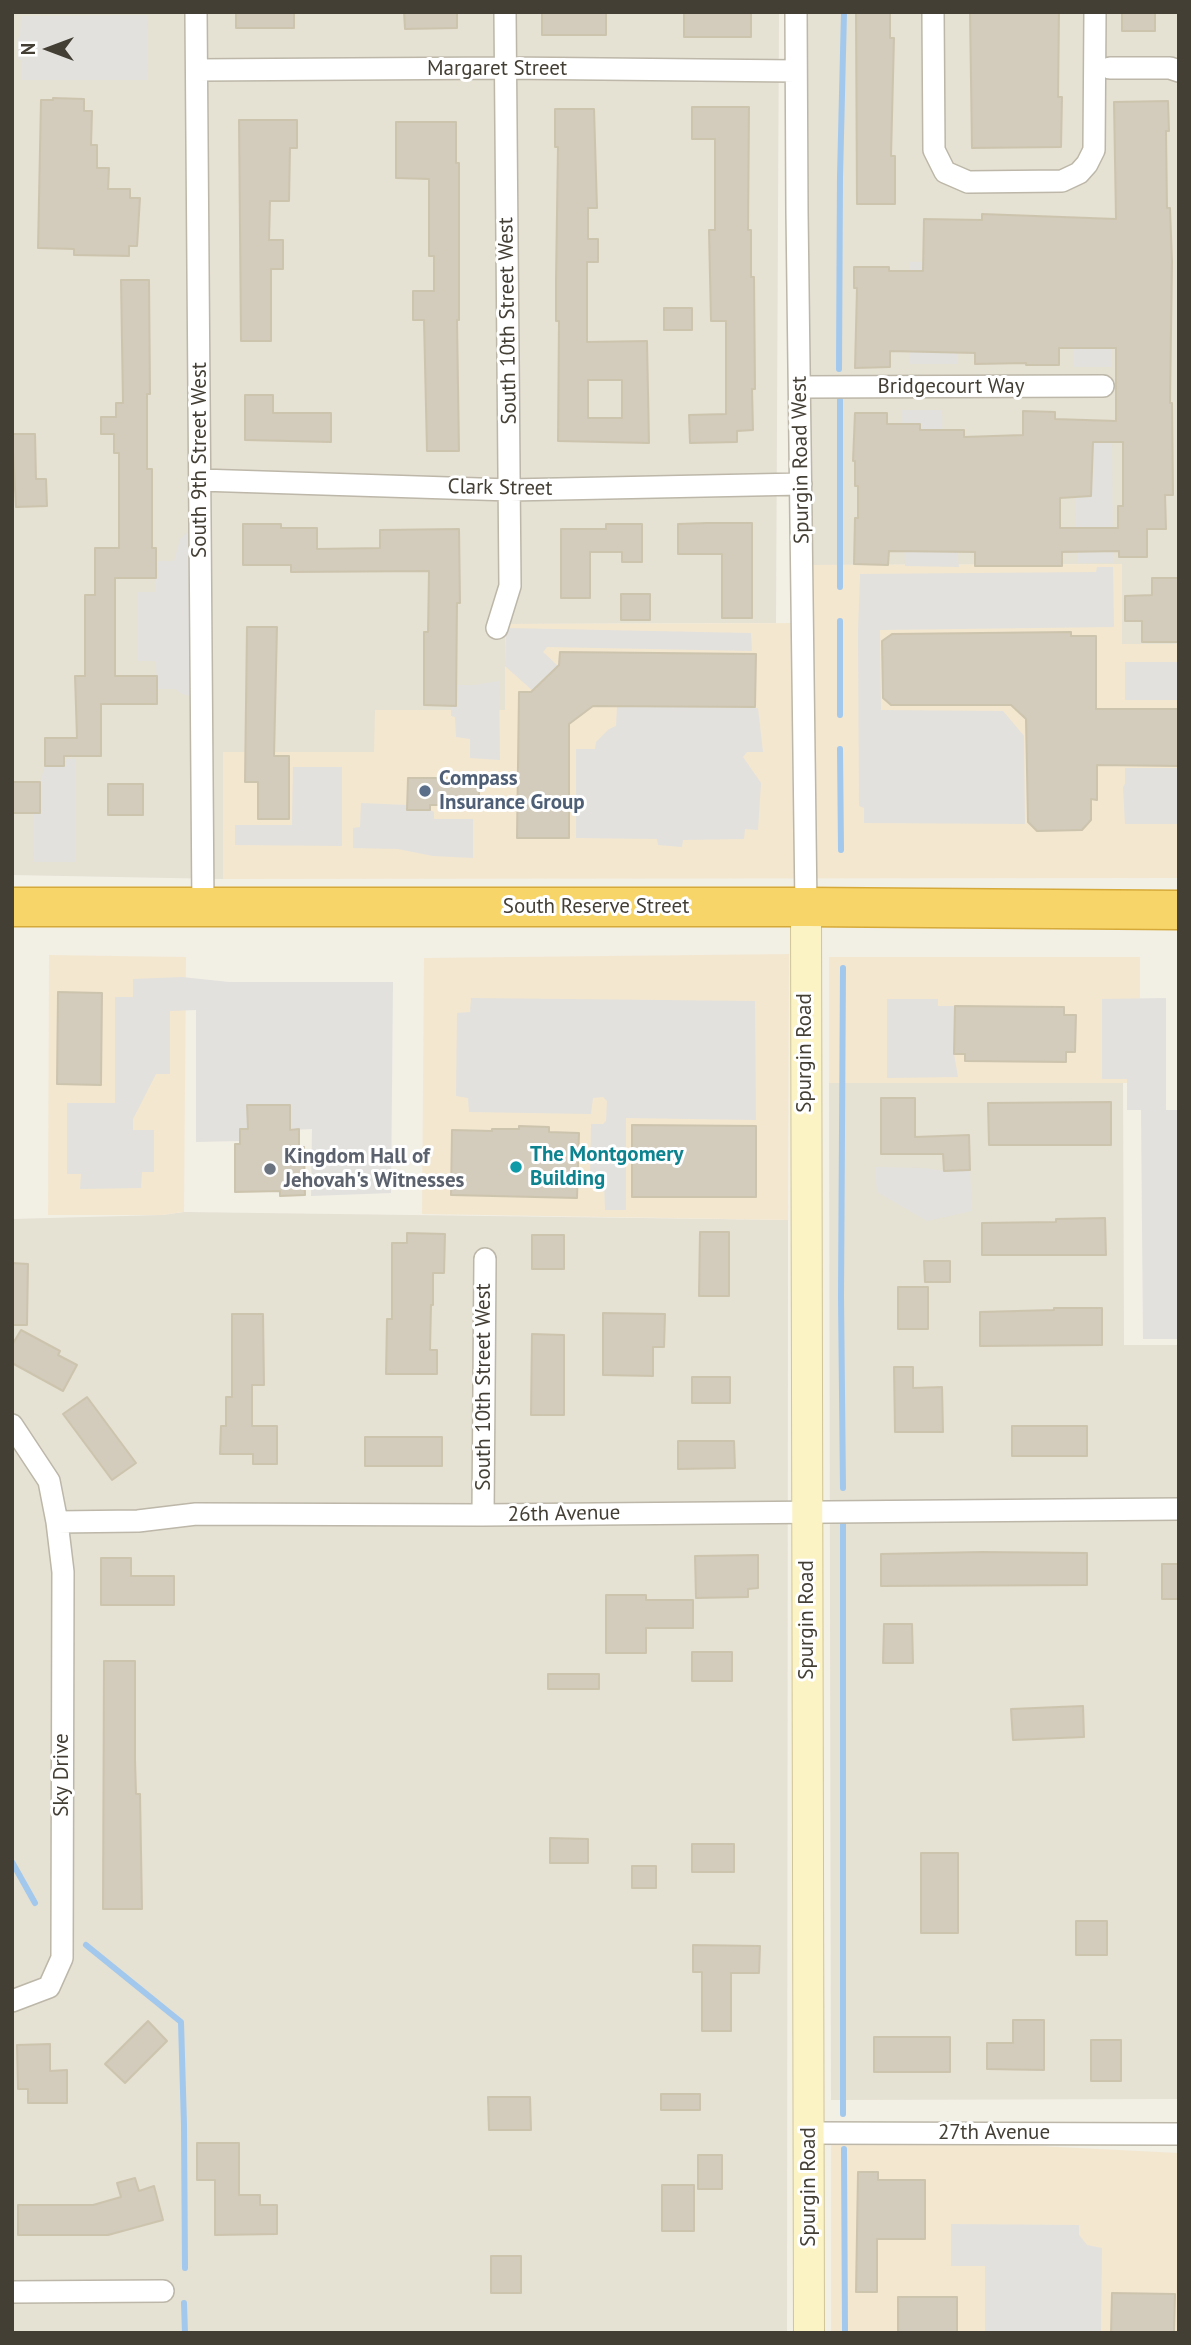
<!DOCTYPE html>
<html>
<head>
<meta charset="utf-8">
<style>
	body { margin:0 }
	#map { position:relative; width:1191px; height:2345px; overflow:hidden; background:#f2efe5; font-family:"PT Sans",sans-serif }
	canvas { display:block }
	.frame { position:absolute; inset:0; border:14px solid #443f35; pointer-events:none }
	.north { position:absolute; left:14px; top:14px; width:70px; height:70px; -webkit-text-stroke:5px #fff; paint-order:stroke; rotate:270deg; font-size:19px; font-weight:700; line-height:28px; text-align:center; color:#443f35 }
	.north::after { content:''; display:block; margin:auto; width:24px; height:32px; background:#443f35; clip-path:polygon(50% 0,100% 100%,50% 72%,0 100%) }
</style>
</head>
<body>
<div id="map">
<canvas width="1191" height="2345"></canvas>
<div class="frame"></div>
<div class="north">N</div>
</div>
<script>
const ctx = document.querySelector('canvas').getContext('2d');
ctx.lineJoin = 'round';
function paint(path, color) {
  ctx.fillStyle = color;
  ctx.fill(path, 'evenodd');
}
function strokePath(path, color, width, dash) {
  ctx.strokeStyle = color;
  ctx.lineWidth = width;
  ctx.lineCap = dash ? 'butt' : 'round';
  ctx.setLineDash(dash || []);
  ctx.stroke(path);
}
function label(font, color, halo, rows, align = 'center') {
  ctx.font = font + ' "PT Sans",sans-serif';
  ctx.lineWidth = 6;
  ctx.setLineDash([]);
  ctx.textBaseline = 'middle';
  ctx.strokeStyle = halo;
  ctx.fillStyle = color;
  for (const [text, x, y, turn = 0] of rows) {
    ctx.save();
    ctx.translate(x, y);
    ctx.rotate((+turn || 0) * Math.PI / 180);
    ctx.textAlign = isNaN(turn) ? turn : align;
    if (halo) ctx.strokeText(text, 0, 0);
    ctx.fillText(text, 0, 0);
    ctx.restore();
  }
}
const residential = new Path2D(`
	M12,12H779L776,623L506,624V710H375V752H223V879L12,875Z
	M806,12H1179V644H1122V564L811,565Z
	M829,1083H1123L1124,1345H1179V2099L831,2100Z
	M184,1212L788,1220L787,2333H12V1219L162,1215Z`);
const commercial = new Path2D(`
	M1122,564V644H1179V878L223,879V752H374L375,710H505V624L810,623L811,565Z
	M789,954L788,1220L422,1214L424,958Z
	M49,955L186,957L184,1212L162,1215H48Z
	M829,957H1140V1083H829Z
	M978,2143L1179,2153V2333H831V2145Z`);
const parking = new Path2D(`
	M147,15L148,80H22V60L17,59V39L20,36L21,16Z
	M956,261L942,326V352L957,353V364H910L909,262Z
	M1111,262V367H1074V348Z
	M902,410H942L943,449L959,567L905,566Z
	M1094,420H1112L1113,563H1078V552L1094,551L1076,528L1075,495L1093,444Z
	M189,531L190,696L182,694L175,689H157L156,661H138V592H155L156,561H174L180,539Z
	M1097,567H1113L1114,627L880,630L881,710L1003,711L1024,736L1025,824L864,823V808L859,806L858,633L860,574L1096,572Z
	M506,628L751,633L752,651L547,647L543,652L558,666L533,691L505,666Z
	M1125,662H1179V700H1125Z
	M499,681L500,760L470,758V739L456,737L455,717L451,716V706L456,685H475Z
	M617,706L758,708L763,752H747L743,757L761,783L758,830L745,829L744,839L683,840L682,847L658,845L657,839L576,838V749H595L596,742L609,729L616,726Z
	M64,759H75V862H34L33,813H40V782L45,766H63Z
	M293,767H342V846L235,845V825H292Z
	M1125,768H1179V824H1125L1123,787L1125,784Z
	M361,803L407,805L408,810H430L434,812V819H473V858L433,856L398,849L353,848V828L360,827Z
	M182,977L229,982H393L391,1193L311,1196L312,1129L290,1130L289,1105H247L248,1129H240V1141L196,1142V1010L170,1011V1074H156L133,1119V1130H154V1172H142L141,1188L80,1189L81,1174H67V1103H115V997H133V979Z
	M471,998L755,1001L756,1120L626,1118V1210H605L604,1182L602,1180H590L591,1124H603L606,1121L607,1101L603,1097L593,1098L591,1114L469,1112L468,1098L456,1096L457,1013L470,1012Z
	M1166,998V1110H1179V1339H1143L1141,1110H1127V1079H1102V999Z
	M887,999H938V1006H955L954,1054L958,1077L887,1078Z
	M875,1167L924,1168L944,1171L970,1170L972,1211L927,1221L877,1192Z
	M951,2224L1079,2225V2235L1087,2245L1102,2248L1101,2333H985V2266H951Z`);
const stream = new Path2D(`
	M839,369L840,177L844,12
	M840,400V587
	M840,621V715
	M840,749L841,850
	M843,968L841,1296L843,1488
	M843,1522V2114
	M12,1862L35,1903
	M86,1945L181,2022L184,2125L185,2268
	M844,2149L845,2333
	M184,2303L185,2333`);
const building = new Path2D(`
	M236,12H294V28H236Z
	M404,12H457V28L405,29Z
	M542,12H606V35H542Z
	M684,12H751V37H684Z
	M856,12H890V38H894L891,156H895V204H857Z
	M970,12H1059L1058,97H1062L1061,147L972,148Z
	M1122,12H1155V31H1122Z
	M53,98L84,99V111H92L91,145H97V168H109L108,189H130V198H140L137,246H129V256L74,255V249L38,248L41,100H53Z
	M1168,101L1169,131H1166L1167,208H1170L1172,262L1170,403H1172L1173,495H1165L1166,529H1147V557H1119V551L1062,552V566H975V552L889,551L888,565L854,564L855,518H858V486H855V461H853L855,413H887V424H920V430H964V437L1023,435V411L1055,412V419L1116,421V348H1059V365H1026V363L975,364V353L890,351V367L855,368L857,288H854V267H889V271H923L924,219L982,220V214L1116,219L1114,102ZM1093,442H1123V506H1118V528H1060V498L1091,496Z
	M692,107H749L748,230H751V277H754L755,389H752L753,430L737,431V442L690,443L689,415L726,414V321H711L709,230H715V139H692Z
	M555,109H594L597,208H588V239H598V262H587V342L647,341L649,443L558,441L559,321H556V280L558,147H555ZM588,380H622V418H588Z
	M239,120H297V148H290L289,201H270L269,240H283V269H271V341H241Z
	M396,122H456V163H459V320H457L459,451H427L424,320H413V291H434V256H429V179L396,178Z
	M121,280H149L150,394H147V469H152V548H156V578H115V676H157V704H101V756H64V766H45V738H77L75,676H85V595H95V548H119V453H114V434H101V417H116V403H123Z
	M664,308H692V330H664Z
	M245,395H273V413H331V442L245,440Z
	M12,434H35L36,479H46L47,506L16,507Z
	M707,523H752V618H722V554H678V524Z
	M243,524H281V528H317V549L380,548V530L459,529L460,603H457L456,706L424,705V632H428L429,571L291,572V565H243Z
	M606,524H642V562H622V552H590V598H561V529H606Z
	M1152,578H1179V642H1142V621H1125V596L1152,595Z
	M621,594H650V620H621Z
	M247,627H277L274,756H289V819H258V782H245Z
	M1071,632V636H1096V709H1179V766L1097,765V800L1091,799V820L1082,830L1037,831L1028,822L1026,719L1011,705H891L883,698L882,641L892,634Z
	M560,652L756,654L755,707L593,706L569,724V838H517L519,692H531L559,665Z
	M408,778H479V805H430V810H407Z
	M12,782H40V813H12Z
	M108,784H143V815H108Z
	M58,992L102,993L101,1085L57,1084Z
	M955,1006L1064,1007V1015H1076L1075,1052H1066V1062L965,1061V1054H954Z
	M881,1098H915V1137L969,1135L970,1170L944,1171L943,1154H881Z
	M1111,1102V1145H989L988,1103Z
	M247,1105H290V1130L299,1129V1147H304L305,1195L280,1196V1191L235,1192V1144H240V1129H248Z
	M632,1125L756,1126V1197H632Z
	M519,1126L549,1127V1132L579,1133L577,1198L451,1195L452,1130L492,1131V1129H519Z
	M1105,1218L1106,1255H982V1223L1056,1222V1219Z
	M700,1232H729V1296H699Z
	M407,1233L445,1234L444,1273H433V1305H431L430,1350H437V1374H386L387,1319H392V1243H407Z
	M532,1235H564V1269H532Z
	M924,1261H950V1282H925Z
	M12,1263L28,1264L27,1325H12Z
	M898,1287H928V1329H898Z
	M1054,1308H1102V1345L980,1346V1312L1054,1310Z
	M603,1313L665,1314L664,1347H653V1376L603,1375Z
	M232,1314H263L264,1385H252V1426H277V1464H253V1454H220L221,1426H226V1397H232Z
	M21,1330L60,1351L58,1355L77,1365L63,1391L12,1363V1345Z
	M532,1334L564,1335V1415H531Z
	M894,1367H913V1388L942,1387L943,1432H895Z
	M692,1377H730V1403H692Z
	M87,1397L136,1463L112,1480L63,1414Z
	M1012,1426H1087V1456H1012Z
	M365,1437H442V1466H365Z
	M678,1441H734L735,1468L678,1469Z
	M982,1552L1087,1553V1585L881,1586V1554Z
	M758,1555V1588L748,1589V1597L696,1598L695,1556Z
	M101,1558H131V1576H174V1605H101Z
	M1162,1564H1179V1599H1162Z
	M606,1595H646V1600H693V1628H646V1653H606Z
	M884,1624H912L913,1663H883Z
	M692,1652H732V1681H692Z
	M104,1661H135V1760L136,1794H140L142,1909H103Z
	M548,1674H599V1689H548Z
	M1083,1706L1084,1737L1013,1740L1011,1709Z
	M550,1838L588,1839V1863H550Z
	M692,1844H734V1872H692Z
	M921,1853H958V1933H921Z
	M632,1866H656V1888H632Z
	M1076,1921H1107V1955H1076Z
	M693,1945L760,1946L759,1973H731V2031H702V1972H693Z
	M1013,2020H1044V2070L987,2069V2043H1013Z
	M148,2021L167,2041L125,2083L105,2064Z
	M874,2037H950V2072H874Z
	M1091,2040H1121V2081H1091Z
	M50,2044V2071L67,2070V2103H28V2089H18L17,2045Z
	M661,2094H700V2110H661Z
	M488,2097H530L531,2130H489Z
	M197,2143H239V2195H260V2205H277V2234L215,2235V2180H197Z
	M698,2155H722V2189H698Z
	M858,2172H878V2180H925V2239H877V2292H856Z
	M135,2178L139,2191L154,2186L163,2220L108,2235H18V2205H93L121,2197L117,2183Z
	M662,2185H694V2231H662Z
	M491,2256H521V2293H491Z
	M1112,2293L1175,2294L1174,2333H1111Z
	M898,2297H957V2333H898Z`);
const street = new Path2D(`
	M196,12L203,907
	M796,12L797,212L806,907
	M933,12L934,150L945,172L968,182L1062,181L1079,173L1087,164L1094,150L1095,12
	M1110,68H1170L1179,71
	M197,70L505,68L796,71
	M800,387L1103,386
	M200,480L510,490L801,484
	M497,628L510,586L505,12
	M12,1425L49,1481L57,1522L63,1572L62,1958L49,1987L12,2001
	M483,1515L485,1259
	M57,1522L138,1521L196,1514L483,1515L1179,1509
	M809,2133L1179,2134
	M12,2292L163,2291`);
const secondary = new Path2D(`
	M806,907L809,2333`);
const highway = new Path2D(`
	M12,907H806L1179,910`);
const markers = [
	[425,791,7,"#5c6f8a"],
	[516,1167,7,"#0f9aa8"],
	[270,1169,7,"#6b7280"]
];
const streetNames = [
	["Margaret Street",497,69],
	["South 10th Street West",508,321,-91],
	["Bridgecourt Way",951,387],
	["South 9th Street West",200,460,-90],
	["Spurgin Road West",801,460,-91],
	["Clark Street",500,488,1],
	["South Reserve Street",596,907],
	["Spurgin Road",805,1053,-90],
	["South 10th Street West",484,1387,-90],
	["26th Avenue",564,1514,-1],
	["Spurgin Road",807,1620,-90],
	["Sky Drive",62,1775,-90],
	["27th Avenue",994,2133],
	["Spurgin Road",809,2187,-90]
];
const serviceNames = [
	["Compass",439,779],
	["Insurance Group",439,803]
];
const cultureNames = [
	["The Montgomery",530,1155],
	["Building",530,1179]
];
const worshipNames = [
	["Kingdom Hall of",284,1157],
	["Jehovah's Witnesses",284,1181]
];
paint(residential, '#e5e1d3');
paint(commercial, '#f3e7d0');
paint(parking, '#e2e1dd');
strokePath(stream, '#a2c8ed', 6);
paint(building, '#d3cbbb');
strokePath(building, '#cdc4ae', 2);
strokePath(street, '#bcb7a8', 24);
strokePath(secondary, '#d0c596', 32);
strokePath(highway, '#d6aa3a', 41);
strokePath(street, '#fff', 21);
strokePath(secondary, '#fcf3c4', 30);
strokePath(highway, '#f8d569', 38);
for (const [x, y, r, color] of markers) {
  const dot = new Path2D();
  dot.arc(x, y, r, 0, 2 * Math.PI);
  ctx.fillStyle = color;
  ctx.fill(dot);
  strokePath(dot, '#fff', 2.5);
}
label('21px', '#443f35', '#fff', streetNames);
label('bold 21px', '#4e5e75', '#fff', serviceNames, 'left');
label('bold 21px', '#0d838f', '#fff', cultureNames, 'left');
label('bold 21px', '#5b616d', '#fff', worshipNames, 'left');
</script>
</body>
</html>
